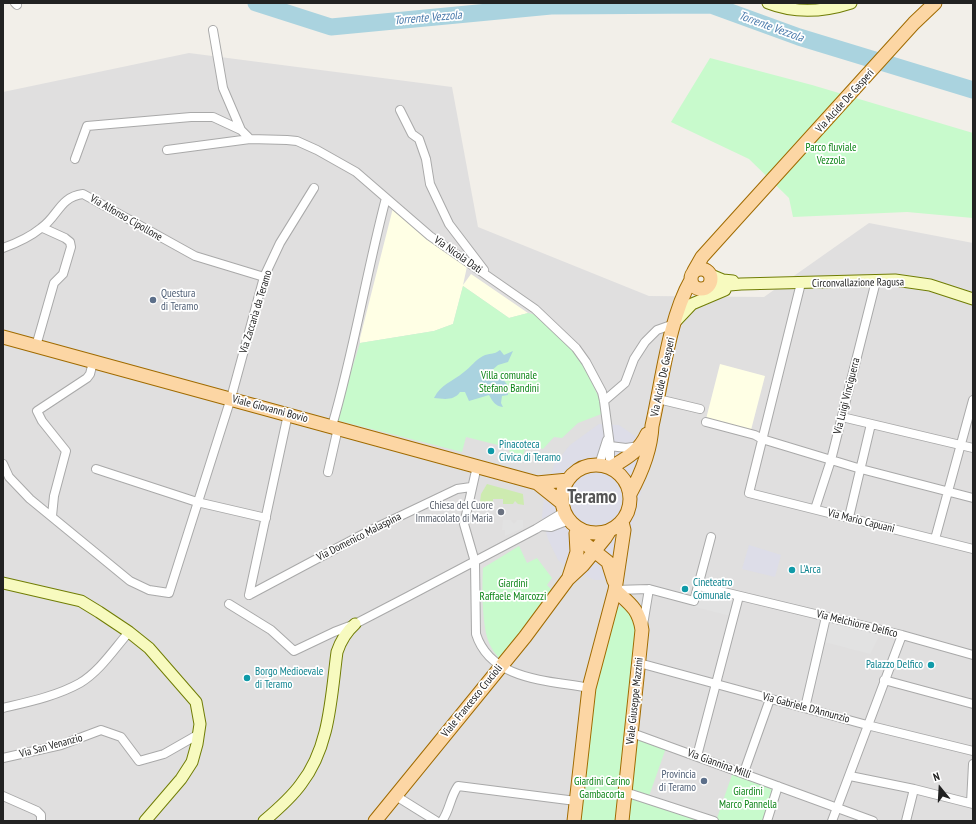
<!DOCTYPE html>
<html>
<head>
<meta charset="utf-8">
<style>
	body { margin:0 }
	#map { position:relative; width:976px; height:824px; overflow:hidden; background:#f2efe9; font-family:"PT Sans Narrow",sans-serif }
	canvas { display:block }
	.frame { position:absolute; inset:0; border:4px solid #222; pointer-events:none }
	.north { position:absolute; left:920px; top:768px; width:40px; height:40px; -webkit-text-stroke:3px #fff; paint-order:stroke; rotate:342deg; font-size:11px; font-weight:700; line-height:16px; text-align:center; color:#222 }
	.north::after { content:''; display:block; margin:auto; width:14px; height:18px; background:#222; clip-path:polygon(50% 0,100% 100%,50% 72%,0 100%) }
</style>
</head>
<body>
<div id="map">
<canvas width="976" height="824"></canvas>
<div class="frame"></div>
<div class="north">N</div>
</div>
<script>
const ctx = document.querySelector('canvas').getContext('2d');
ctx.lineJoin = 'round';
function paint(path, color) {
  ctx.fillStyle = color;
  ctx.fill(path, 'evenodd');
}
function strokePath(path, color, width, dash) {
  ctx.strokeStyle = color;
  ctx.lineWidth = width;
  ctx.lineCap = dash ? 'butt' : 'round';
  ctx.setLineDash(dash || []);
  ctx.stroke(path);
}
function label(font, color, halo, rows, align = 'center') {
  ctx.font = font + ' "PT Sans Narrow",sans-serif';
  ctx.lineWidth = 3.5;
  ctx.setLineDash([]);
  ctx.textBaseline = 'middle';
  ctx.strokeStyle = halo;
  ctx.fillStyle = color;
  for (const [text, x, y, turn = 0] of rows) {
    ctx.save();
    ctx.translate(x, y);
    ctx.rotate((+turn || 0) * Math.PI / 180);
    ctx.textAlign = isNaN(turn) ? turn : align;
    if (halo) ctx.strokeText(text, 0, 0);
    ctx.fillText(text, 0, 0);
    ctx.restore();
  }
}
const residential = new Path2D(`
	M189,53L452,87L478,227L649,296L764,297L869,223L973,243V821H3V92Z`);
const education = new Path2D(`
	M394,204L468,262L463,285L471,274L528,313L509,318L463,286L453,324L434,331L360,343V338Z
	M720,364L765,376L751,430L706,419Z`);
const grass = new Path2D(`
	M487,484L523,494L524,505L518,504L515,501L513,504H503V499H493V504H484L483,507L479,510L481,494Z`);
const park = new Path2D(`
	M710,58L812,85L973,133V218L907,212L793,217L789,198L749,159L671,122Z
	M463,286L509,318L528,313L537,315L574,351L584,366L601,402L604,413L578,423L562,438L554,437L543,449L527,443L523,455L509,452L510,448L466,437L462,452L336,420L360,343L434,331L453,324Z
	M519,546L527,563L537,558L552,578L547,585L552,590L502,661C496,655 491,649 488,640C482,623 482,586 483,568Z
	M624,606L640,617L632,733L667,745L648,799L715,821H574L589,688L616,608Z
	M734,769L778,786L767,821H716Z`);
const parking = new Path2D(`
	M503,520H511L514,524L517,520H523V528L505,536V530H502Z
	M699,586L739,596L734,617L692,606Z
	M826,617L882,630L870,654L821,641Z`);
const plaza = new Path2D(`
	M599,424L619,425L652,448L620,578L609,580H595L568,569L558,560L548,539L542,517L544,498L554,465L570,445Z
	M749,545L781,555L775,577L742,569Z`);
const water = new Path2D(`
	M500,350L504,355L513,351L508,362L498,365L491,371L492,377L502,378L509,387L507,389L508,395L502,396L501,403L503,407C495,406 493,402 489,395L469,401L465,392H460C454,401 444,399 434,398C441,384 452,382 464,372C471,367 475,360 483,356C489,353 494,355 500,350Z`);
const river = new Path2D(`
	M256,3L331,27L551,6L711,5L799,37L973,90`);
const street = new Path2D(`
	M15,3L17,5
	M213,30L223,88L241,130
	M400,110L412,134L419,139L426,159L430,184L449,224L484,270
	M167,150L250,139L287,140L297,141L317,150L356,172L430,236L535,309L576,348L586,362L602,392L604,401L610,446V468
	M75,159L87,126L191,117H213L241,130L250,139
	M3,248C17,243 30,237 41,228C58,217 59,197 83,194L195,256L264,277
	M801,283L749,493L973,549
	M36,346L54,283L63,274L71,247L70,242L65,238L43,228
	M658,399L700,409
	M604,401L625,383L634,359L645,342L657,330L674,324
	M842,417L973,448
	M706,422L755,435L762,439L861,469L973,498
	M332,426C354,351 366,274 386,198
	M610,446L626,448L639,446
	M3,464L9,477L30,499L130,581L149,590L169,593L231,398L264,277L280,243L314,188
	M599,465L607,440
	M477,466L464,524L475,562L476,634C491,681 549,680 589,688
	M96,469L197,502L266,518
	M328,472L338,428
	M815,509L831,460L876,281
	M52,516L54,496L66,451L42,421L37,411L87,378L90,374L93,362
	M849,517L871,424
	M541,526L551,527L569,520
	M935,539L973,400
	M699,586L902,635L973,655
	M615,590L649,589L694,601L711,537
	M249,595L371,530L457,489L471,487
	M249,595L288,414
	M229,604L271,630L294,651L334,632L355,624L407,597L536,529L564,512
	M643,625L649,589
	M639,663L867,725L973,751
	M884,680L973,704
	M3,708C28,702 57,696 80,683C100,671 114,649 129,632
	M805,708L826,617
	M632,733L873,821
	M697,756L739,596
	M3,758L61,745L101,730L121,737L139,761L164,754L199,734
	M744,772L770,699
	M850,776L914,789L973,804
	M625,792L714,821
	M3,796L37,811L41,815V821
	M396,796L436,821
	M971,803L973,764
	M442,821C450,810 450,797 458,786L576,801
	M767,821L778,786
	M832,821L902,635
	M906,821L914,789`);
const secondary = new Path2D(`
	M768,3C796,14 823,12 851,3
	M711,275L723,280L733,281
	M707,287L741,284L895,280L930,285L973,299
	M675,322L692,304L725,290
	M3,583L81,601L99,612L129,632L149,648L196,702L200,724L197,744L192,762L181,779L145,821
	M264,821C277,810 291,798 301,784C330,747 331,697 337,652C341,640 346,632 355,624`);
const primary = new Path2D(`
	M691 279a10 10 0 1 1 20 0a10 10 0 1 1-20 0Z
	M694,271L702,257L730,226L914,23L935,3
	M3,337L537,483L568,480
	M562 499a34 34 0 1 1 68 0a34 34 0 1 1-68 0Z
	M610,468C626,458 639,452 647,434
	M537,483L562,503
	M630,494C641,474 651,449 652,426C662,382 669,318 691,280
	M578,538L608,562L614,581
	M569,577L577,552L576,533
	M615,590C630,604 639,609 642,630L622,821
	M375,821L525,637L568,579L583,565L605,538L610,530
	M574,821L589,688L615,590L624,530L622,522`);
const markers = [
	[153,300,4,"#5c6f8a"],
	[491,451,4,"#0f9aa8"],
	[501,512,4,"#6b7280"],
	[792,570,4,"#0f9aa8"],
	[685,589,4,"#0f9aa8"],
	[931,665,4,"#0f9aa8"],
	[247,678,4,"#0f9aa8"],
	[704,781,4,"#5c6f8a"]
];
const streetNames = [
	["Via Alcide De Gasperi",845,101,-48],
	["Via Alfonso Cipollone",126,218,30],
	["Via Nicola Dati",458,255,35],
	["Circonvallazione Ragusa",858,283,-1],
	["Via Zaccaria da Teramo",256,312,-73],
	["Via Alcide De Gasperi",663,377,-78],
	["Via Luigi Vinciguerra",847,396,-76],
	["Viale Giovanni Bovio",270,409,15],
	["Via Mario Capuani",861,521,14],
	["Via Domenico Malaspina",359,537,-27],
	["Via Melchiorre Delfico",857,624,14],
	["Viale Francesco Crucioli",472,701,-51],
	["Viale Giuseppe Mazzini",635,701,-84],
	["Via Gabriele D'Annunzio",806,708,15],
	["Via San Venanzio",51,746,-15],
	["Via Giannina Milli",719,764,20]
];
const parkNames = [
	["Parco fluviale",831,148],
	["Vezzola",831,161],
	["Villa comunale",509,376],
	["Stefano Bandini",509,389],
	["Giardini",513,584],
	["Raffaele Marcozzi",513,597],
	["Giardini Carino",602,782],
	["Gambacorta",602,795],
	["Giardini",748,792],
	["Marco Pannella",748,805]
];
const serviceNames = [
	["Questura",161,294],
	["di Teramo",161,307],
	["Provincia",696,775,"right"],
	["di Teramo",696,788,"right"]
];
const cultureNames = [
	["Pinacoteca",499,445],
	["Civica di Teramo",499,458],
	["L'Arca",800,570],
	["Cineteatro",693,583],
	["Comunale",693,596],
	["Palazzo Delfico",923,665,"right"],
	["Borgo Medioevale",255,672],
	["di Teramo",255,685]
];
const worshipNames = [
	["Chiesa del Cuore",493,506],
	["Immacolato di Maria",493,519]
];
const waterNames = [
	["Torrente Vezzola",428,18,-5],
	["Torrente Vezzola",771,27,20]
];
const townNames = [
	["Teramo",592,498]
];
paint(residential, '#e0dfdf');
paint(education, '#ffffe5');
paint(grass, '#cdebb0');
paint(park, '#c8facc');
paint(parking, '#e2e2e2');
paint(plaza, '#dddde8');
paint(water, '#aad3df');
strokePath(river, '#aad3df', 17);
strokePath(street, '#a9a9a9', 10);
strokePath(secondary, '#707d05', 13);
strokePath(primary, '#a06b00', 15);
strokePath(street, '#fff', 8);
strokePath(secondary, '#f7fabf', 11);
strokePath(primary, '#fcd6a4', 13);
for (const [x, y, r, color] of markers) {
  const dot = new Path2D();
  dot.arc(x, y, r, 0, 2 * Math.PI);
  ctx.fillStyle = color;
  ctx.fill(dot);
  strokePath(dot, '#fff', 1.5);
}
label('11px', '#222', '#fff', streetNames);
label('11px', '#0c8416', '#fff', parkNames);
label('11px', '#4e5e75', '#fff', serviceNames, 'left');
label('11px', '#0d838f', '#fff', cultureNames, 'left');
label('11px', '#5b616d', '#fff', worshipNames, 'right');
label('italic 12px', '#4a7aab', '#fff', waterNames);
label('bold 19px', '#555', '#fff', townNames);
</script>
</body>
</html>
